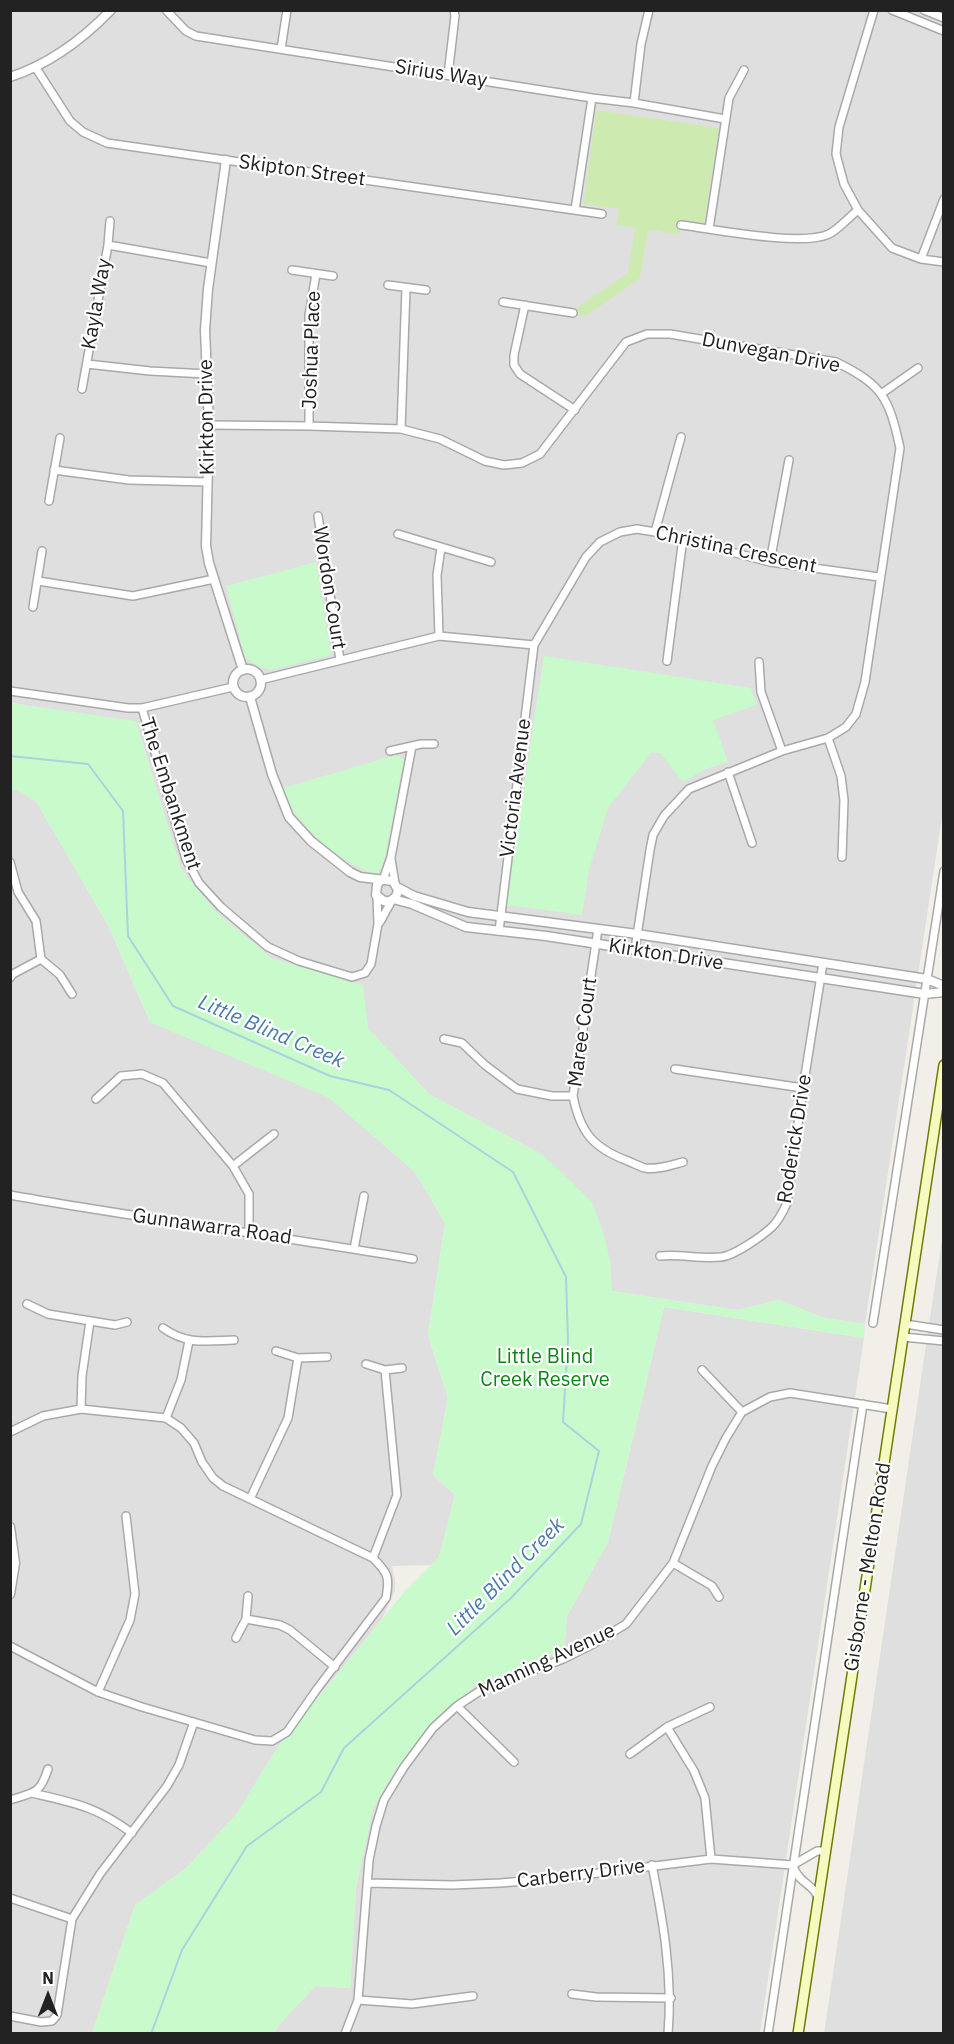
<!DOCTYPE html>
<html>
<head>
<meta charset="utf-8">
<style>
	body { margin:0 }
	#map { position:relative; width:954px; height:2044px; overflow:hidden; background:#f2efe9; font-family:"IBM Plex Sans",sans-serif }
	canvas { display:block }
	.frame { position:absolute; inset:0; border:12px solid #222; pointer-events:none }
	.north { position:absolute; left:18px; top:1966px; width:60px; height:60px; -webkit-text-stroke:4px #fff; paint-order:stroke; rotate:0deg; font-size:16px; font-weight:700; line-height:24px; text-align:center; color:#222 }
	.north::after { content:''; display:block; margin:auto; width:21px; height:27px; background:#222; clip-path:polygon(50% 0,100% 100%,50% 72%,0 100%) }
</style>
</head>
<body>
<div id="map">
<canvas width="954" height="2044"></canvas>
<div class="frame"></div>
<div class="north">N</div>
</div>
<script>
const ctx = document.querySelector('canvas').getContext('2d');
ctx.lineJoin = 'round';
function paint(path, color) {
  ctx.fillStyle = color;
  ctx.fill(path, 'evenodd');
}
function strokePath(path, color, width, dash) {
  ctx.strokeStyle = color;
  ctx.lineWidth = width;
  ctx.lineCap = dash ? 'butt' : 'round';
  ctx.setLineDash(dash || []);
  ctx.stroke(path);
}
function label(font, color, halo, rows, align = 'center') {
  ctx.font = font + ' "IBM Plex Sans",sans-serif';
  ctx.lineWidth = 4.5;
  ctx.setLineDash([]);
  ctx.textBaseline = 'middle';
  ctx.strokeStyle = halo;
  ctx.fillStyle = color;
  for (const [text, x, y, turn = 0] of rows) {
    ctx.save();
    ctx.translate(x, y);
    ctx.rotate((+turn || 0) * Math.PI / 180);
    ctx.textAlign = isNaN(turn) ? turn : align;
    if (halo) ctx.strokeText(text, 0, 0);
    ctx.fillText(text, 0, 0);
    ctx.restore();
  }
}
const residential = new Path2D(`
	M10,11H943V810L865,1324L824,1318L779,1300L737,1310L611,1291L610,1261L543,1155L429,1094L315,972L271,958L216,912L181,869L136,722L11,703Z
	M10,790H16L36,801L109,927L150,1022L329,1097L415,1172L445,1223L428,1335L448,1398L433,1475L455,1495L439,1557L431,1565L392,1566L395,1581V1591L382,1619L277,1748L236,1815L185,1869L135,1905L92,2033H11Z
	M943,1233V2033L824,2034L930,1318Z
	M664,1307L864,1338L760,2033L275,2034L277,2027L315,1986L350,1988L356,1888L373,1808L396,1768L475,1685L564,1650L567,1616L608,1542Z`);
const grass = new Path2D(`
	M596,110L719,128L704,225L683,221L679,234L648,230L640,278L587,315L573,317L575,309L628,273L635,228L616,225L619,209L584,204Z`);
const park = new Path2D(`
	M316,562L331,655L271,670L259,667L245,657L226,586Z
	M544,656L751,688L756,705L713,720L728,762L706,769L683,782L660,753H651L608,808L589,870L582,915L506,905Z
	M10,703L136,721L181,869L216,912L271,958L363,985L368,1028L429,1094L543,1155L592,1202L604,1234L610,1261L612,1291L737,1310L779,1300L824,1318L865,1324L864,1338L664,1307L608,1542L567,1616L564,1650L475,1685L396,1768L373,1808L356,1888L350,1988L315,1986L277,2027L275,2033H92L135,1905L185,1869L236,1815L277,1748L405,1591L439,1557L455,1495L433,1475L448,1398L428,1335L445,1223L415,1172L329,1098L150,1022L109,927L36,801L16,790H11Z
	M396,755L404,760L385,857L378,875C348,867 310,836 293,810C289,803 286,795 283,788Z`);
const stream = new Path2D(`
	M10,756L88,764L123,811L128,936L173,1006L330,1076L389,1090L513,1172L566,1277L568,1342L563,1422L599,1451L581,1524L510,1599L344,1748L321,1792L247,1846L182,1950L151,2034`);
const minor = new Path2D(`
	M166,10L186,31L196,36L592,98L634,103L725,119
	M874,10L839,127L836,154L844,184L858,210L892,248L921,259L944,262
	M892,10L944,31
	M924,10L944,18
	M281,49L287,10
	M36,68L70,121L83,132L107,143L602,214
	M448,75L455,16L454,10
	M634,103L641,44L649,10
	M575,210L592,98
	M681,225C714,229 802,247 829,234C839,229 849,217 858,210
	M709,229L729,98L744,70
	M108,245L211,263
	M921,259L944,199
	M292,270L333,276
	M388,285L426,290
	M503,302L573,313
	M525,305L514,355V365L520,374L575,410
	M87,364L150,371L207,374
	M82,389L108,245L110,221
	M881,394L918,368
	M209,425L309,426L401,429L440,439L485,461L504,465L522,463L540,454L626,342L647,334H670L836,362C883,385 889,398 900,448L865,682L856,714L846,727L828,738L782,751L689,789L664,816L653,835L650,850L635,949
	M309,426V315L316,274
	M401,429L406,288
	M54,470L129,480L207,482
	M49,501L60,438
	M318,516L340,660
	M655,532L681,437
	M398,534L491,562
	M770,562L789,460
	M38,581L133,596L214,579
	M33,607L42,551
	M439,636L437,575L441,548
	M667,661L683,538
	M759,662L761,692L782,751
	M260,680L439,636L534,645L586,557L600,542L620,532L637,529L655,532L770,562L879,577
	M10,691L128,708H142L233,687
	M142,708L186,859L199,883L221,907L268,947L299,961L352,977L365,973L371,964L378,924L377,897
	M828,738L841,776L844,800L842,857
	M390,751L421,744H434
	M728,772L752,843
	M391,859L395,883
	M10,862L18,892L36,921L41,959
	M383,880L391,857L412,746
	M380,922L392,900
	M598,929L573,1096C580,1132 593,1148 628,1161C633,1163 640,1167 645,1168C657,1170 671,1165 683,1162
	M499,931L534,645
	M10,978L13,974L41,959L60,975L72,994
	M444,1039L462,1043L485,1065L517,1089L552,1096H573
	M675,1069L803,1088
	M96,1099L121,1076L142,1074L163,1083L233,1166L249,1194V1232
	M233,1166L274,1134
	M10,1195C144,1219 279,1236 413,1259
	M354,1249L364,1196
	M660,1256C680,1254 700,1259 721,1257C734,1256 762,1236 772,1227C779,1220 783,1212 787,1203L803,1088L823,963
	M27,1304L48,1314L115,1325L127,1322
	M873,1323L944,871
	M905,1324L944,1330
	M163,1328C187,1345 206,1341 234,1340
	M903,1337L944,1341
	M276,1351L298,1358L327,1357
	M366,1364L385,1370L402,1368
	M702,1370L742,1412
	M81,1409L82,1376L90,1321
	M166,1418L181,1380L189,1341
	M10,1432L43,1416L81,1409L166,1418L181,1428L194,1443L202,1462L213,1478L223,1486L373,1558C388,1573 390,1577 386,1598L317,1689L287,1732L272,1741L255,1740L142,1707L98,1692L10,1646
	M250,1499L288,1418L298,1358
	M373,1558L397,1495L385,1370
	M673,1563L712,1586L719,1597
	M246,1619L280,1625L290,1630L335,1667
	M236,1638L246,1619L248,1596
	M98,1692L130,1620L135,1594L126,1516
	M457,1706L514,1762
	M667,1727L694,1771L705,1798L711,1859
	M630,1754L667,1727L710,1707
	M32,1793C75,1803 95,1806 132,1833
	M10,1800C35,1792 40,1794 48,1769
	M652,1865C663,1920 673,1977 668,2034
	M794,1868C799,1883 813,1884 818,1897
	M368,1883L452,1885L500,1883L550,1879L711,1859L793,1865L817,1851H826
	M10,1898L72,1919
	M572,1994L596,1997L671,1998
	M358,2000L412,2004L473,1996
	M10,2016L41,2022L52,2021L57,2015L72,1919L100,1874L167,1786L179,1765L194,1722
	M345,2034L358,2000L369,1860L376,1826L384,1800L404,1767L433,1728L457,1706L483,1689L563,1659L593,1644L626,1624L673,1563L712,1466L726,1438L742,1412L770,1397L790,1393L892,1409
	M768,2034L863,1404`);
const tertiary = new Path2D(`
	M10,77C50,64 82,40 111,10
	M226,160L208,289L205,330L209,425L206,546L209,563L243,670
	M233 683a14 14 0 1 1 28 0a14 14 0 1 1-28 0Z
	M250,697L272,774L289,817L311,841L350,872L360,877L393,881L398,890C397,898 392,902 384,901L376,895L377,885L381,880
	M397,887L414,896L468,912L637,934L927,979L944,986
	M393,899L412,904L466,927L546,936L925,994L944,992
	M10,1527L15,1563L10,1594`);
const secondary = new Path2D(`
	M798,2034L944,1065`);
const streetNames = [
	["Sirius Way",441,74,9],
	["Skipton Street",302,171,8],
	["Kayla Way",97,304,-80],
	["Joshua Place",312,350,-88],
	["Dunvegan Drive",771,353,11],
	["Kirkton Drive",207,417,-91],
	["Christina Crescent",736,550,12],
	["Wordon Court",329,588,81],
	["Victoria Avenue",516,788,-83],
	["The Embankment",170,794,72],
	["Kirkton Drive",666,955,9],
	["Maree Court",583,1032,-82],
	["Roderick Drive",795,1139,-81],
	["Gunnawarra Road",212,1227,8],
	["Gisborne - Melton Road",868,1567,-81],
	["Manning Avenue",547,1661,-25],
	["Carberry Drive",581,1874,-7]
];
const parkNames = [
	["Little Blind",545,1357],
	["Creek Reserve",545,1380]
];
const waterNames = [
	["Little Blind Creek",271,1032,23],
	["Little Blind Creek",506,1577,-45]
];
paint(residential, '#e0dfdf');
paint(grass, '#cdebb0');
paint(park, '#c8facc');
strokePath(stream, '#aad3df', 2);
strokePath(minor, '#a9a9a9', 10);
strokePath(tertiary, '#a9a9a9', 11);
strokePath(secondary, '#707d05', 12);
strokePath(minor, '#fff', 7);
strokePath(tertiary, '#fff', 8);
strokePath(secondary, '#f7fabf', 9);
label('20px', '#222', '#fff', streetNames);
label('20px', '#0c8416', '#fff', parkNames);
label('italic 21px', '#4a7aab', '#fff', waterNames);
</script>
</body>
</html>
